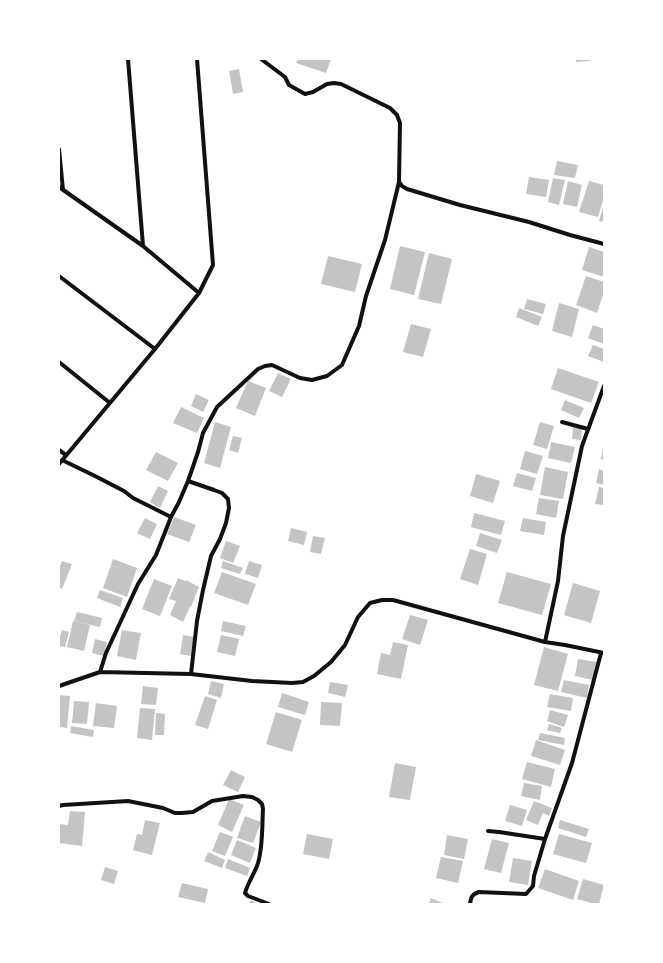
<!DOCTYPE html>
<html>
<head>
<meta charset="utf-8">
<style>
	body { margin:0 }
	#map { position:relative; width:663px; height:963px; overflow:hidden; background:#fff; font-family:Signika,sans-serif }
	canvas { display:block }
	.frame { position:absolute; inset:0; border:60px solid #fff; pointer-events:none }
</style>
</head>
<body>
<div id="map">
<canvas width="663" height="963"></canvas>
<div class="frame"></div>
</div>
<script>
const ctx = document.querySelector('canvas').getContext('2d');
ctx.lineJoin = 'round';
function paint(path, color) {
  ctx.fillStyle = color;
  ctx.fill(path, 'evenodd');
}
function strokePath(path, color, width, dash) {
  ctx.strokeStyle = color;
  ctx.lineWidth = width;
  ctx.lineCap = dash ? 'butt' : 'round';
  ctx.setLineDash(dash || []);
  ctx.stroke(path);
}
const building = new Path2D(`
	M298,59H331L326,73L296,63Z
	M576,59H590V61L576,62Z
	M239,69L243,92L233,94L229,71Z
	M557,161L578,165L575,178L554,175Z
	M529,177L549,180L546,197L526,194Z
	M553,178L565,180L559,205L548,202Z
	M568,181L582,185L577,207L563,204Z
	M589,181L604,185V197L598,217L579,212Z
	M604,203V222L599,221Z
	M400,246L425,252L414,295L390,289Z
	M589,247L604,252V277L582,270Z
	M429,253L452,259L441,304L418,299Z
	M328,256L362,264L355,292L321,284Z
	M586,276L604,282V292L597,313L576,305Z
	M527,299L546,304L543,314L524,309Z
	M559,303L579,309L572,337L552,331Z
	M519,308L542,317L538,326L516,317Z
	M411,324L431,329L423,357L403,352Z
	M593,325L604,329V344L588,338Z
	M593,345L604,349V362L588,356Z
	M558,368L599,382L591,403L551,389Z
	M278,373L291,379L282,397L269,391Z
	M248,381L266,388L255,416L236,408Z
	M196,394L209,400L203,412L191,406Z
	M565,400L584,408L579,418L561,410Z
	M181,407L204,418L197,433L173,423Z
	M215,422L231,427L220,468L204,463Z
	M540,422L554,426L547,449L533,445Z
	M573,427L582,428L581,440L572,439Z
	M233,436L242,438L238,453L229,450Z
	M551,442L575,447L571,463L548,458Z
	M603,449H604V460L601,459Z
	M525,451L543,456L537,474L520,469Z
	M156,452L178,463L168,481L146,470Z
	M545,467L568,472L563,499L540,495Z
	M599,469L604,471V485L596,483Z
	M517,473L536,478L532,491L513,486Z
	M476,474L500,481L493,503L470,496Z
	M158,486L168,491L160,508L150,502Z
	M599,487L604,488V505L595,504Z
	M539,498L559,501L556,518L536,514Z
	M474,513L505,521L501,535L471,527Z
	M174,517L196,525L189,542L167,534Z
	M145,518L157,524L150,539L137,533Z
	M523,518L546,522L544,535L520,531Z
	M291,528L307,532L304,545L288,541Z
	M480,533L502,540L497,553L476,546Z
	M313,536L325,538L321,554L310,552Z
	M226,541L240,546L233,563L220,558Z
	M470,549L487,554L478,585L460,579Z
	M113,559L137,568L127,597L103,588Z
	M62,561L72,564L62,589L59,587V569Z
	M223,561L243,568L240,574L221,568Z
	M249,561L262,565L258,578L245,574Z
	M222,572L256,584L248,605L214,593Z
	M507,572L551,584L542,615L498,603Z
	M178,578L185,581L186,580L199,587L191,607H190L183,622L170,615L176,601L169,599Z
	M154,579L172,586L160,616L142,609Z
	M573,583L600,591L591,623L564,615Z
	M100,590L123,598L120,607L97,598Z
	M77,612L102,618L100,627L74,621Z
	M410,615L428,620L420,645L402,639Z
	M73,621L90,625L84,651L67,647Z
	M223,621L246,626L243,636L221,631Z
	M62,630L69,632L65,647L59,646V640Z
	M122,630L141,633L136,660L117,656Z
	M183,635L194,637L191,656L180,654Z
	M221,635L239,639L235,656L217,652Z
	M95,639L107,642L104,656L92,653Z
	M393,642L408,645L401,679L377,674L381,653L390,655Z
	M544,647L568,654L558,691L534,685Z
	M578,659L597,662L593,680L575,676Z
	M564,680L589,685L587,698L561,692Z
	M211,681L224,684L221,698L208,694Z
	M330,682L348,685L345,697L328,693Z
	M143,686L158,688L156,705L141,704Z
	M282,693L309,702L305,715L278,707Z
	M550,694L573,698L571,711L547,707Z
	M59,695L70,696L67,728L59,727Z
	M205,696L217,700L208,729L195,725Z
	M74,701L89,702L87,724L72,723Z
	M321,702L342,703L340,726L320,725Z
	M96,703L117,706L114,728L93,726Z
	M140,708L155,709L152,740L137,738Z
	M550,710L568,715L564,727L547,721Z
	M276,712L302,720L292,752L266,744Z
	M156,713L165,714L164,735H155Z
	M549,724L562,728L560,733L547,730Z
	M71,726L94,730L93,737L70,733Z
	M540,733L565,738L564,745L538,740Z
	M536,740L565,750L560,765L531,756Z
	M527,762L555,769L551,787L522,779Z
	M395,763L416,767L410,800L389,797Z
	M231,770L245,777L238,792L223,785Z
	M524,783L542,786L540,800L521,796Z
	M229,799L244,805L232,832L218,825Z
	M534,801L552,808L549,816L543,813L538,825L526,820Z
	M510,805L527,810L522,826L505,821Z
	M70,811L85,812L82,846L59,843V824L68,825Z
	M245,816L261,822L253,843L237,838Z
	M145,820L160,823L152,855L133,850L137,834L142,835Z
	M560,820L589,829L586,837L558,828Z
	M220,832L233,837L225,856L212,851Z
	M307,834L333,839L329,859L303,854Z
	M559,834L592,843L586,863L553,854Z
	M447,835L468,839L464,859L444,855Z
	M492,839L509,843L501,873L484,869Z
	M237,840L256,848L250,863L231,855Z
	M208,852L225,860L222,868L204,861Z
	M441,857L463,861L458,883L436,878Z
	M513,858L532,861L528,885L509,882Z
	M228,859L250,868L247,876L225,868Z
	M105,867L118,871L114,884L101,880Z
	M545,869L579,881L573,900L538,888Z
	M583,879L604,885L599,904H595L577,899Z
	M182,883L208,889L205,903L178,897Z
	M431,898L445,904H429Z
	M251,900L259,904H249Z`);
const minor = new Path2D(`
	M128,59L143,246
	M261,59L285,77L289,85L305,94L313,92L327,84L334,83L341,84L390,108L397,115L400,123L399,182L402,186L407,189L460,205L529,222L570,235L604,244
	M59,149L63,190
	M59,187L143,246L199,293
	M59,276L155,349
	M59,362L110,403
	M562,422L588,429
	M59,450L66,455
	M62,460L95,476L124,491L133,498L171,517
	M59,464L155,349L199,293L213,265L197,59
	M188,481L198,452L203,433L217,407L258,369L265,366L272,365L300,378L312,380L327,376L342,365L359,326L366,296L385,240L399,182
	M545,642L558,581L563,536L582,446L604,386
	M100,672L106,653L138,584L156,555L171,517L179,502L188,481L214,490L222,493L228,499L229,508L226,523L220,539L211,556L203,590L197,621L191,674
	M59,686L100,672L191,674L252,681L292,683L303,682L314,676L331,662L345,645L358,617L370,603L382,600H393L545,642L565,645L604,653
	M59,806L63,805L128,801L163,808L175,813H182L193,812L212,801L243,796L252,797L258,800L262,804L263,809C262,827 263,846 258,863C255,873 248,882 245,893L248,896L269,904
	M488,831L499,832L545,839
	M470,904C471,897 472,894 479,892L526,894L533,886L534,876L545,839L572,763L601,653`);
paint(building, '#c4c4c4');
strokePath(minor, '#111', 4);
</script>
</body>
</html>
